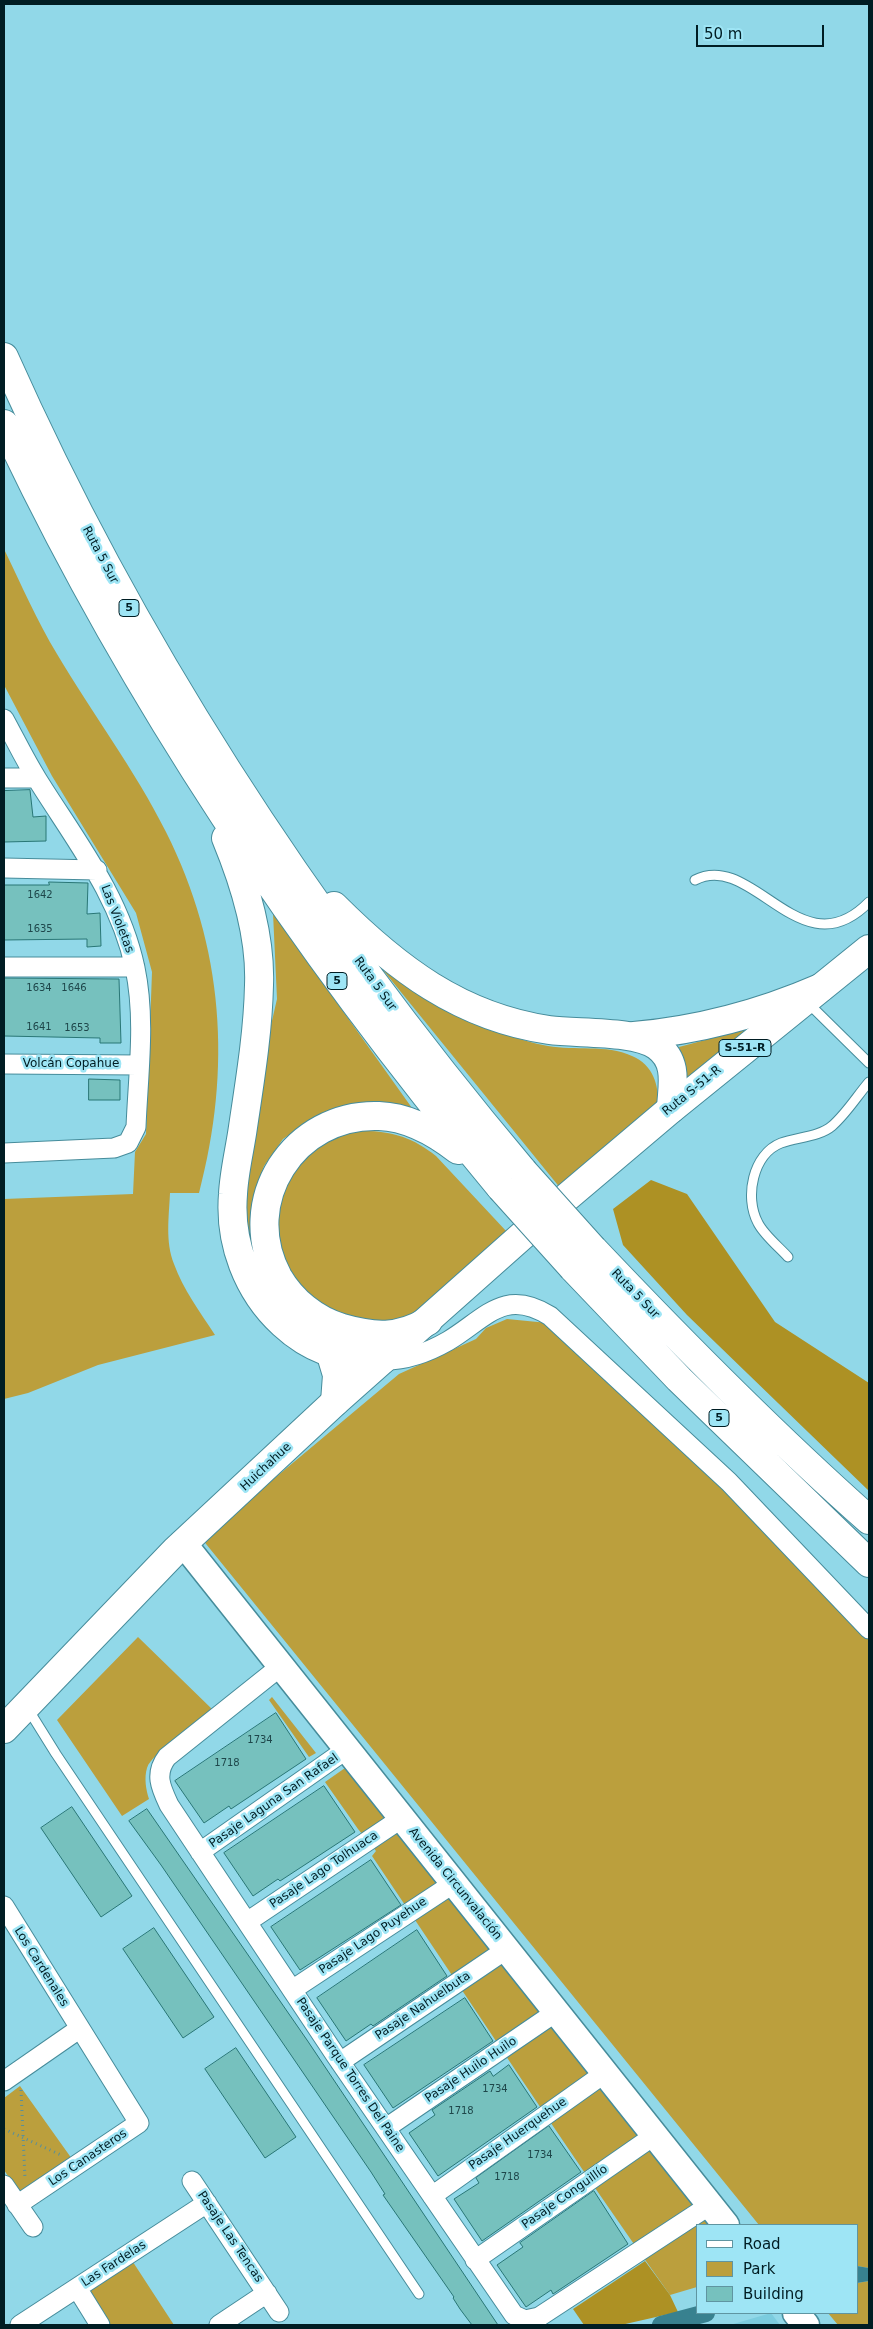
<!DOCTYPE html>
<html>
<head>
<meta charset="utf-8">
<style>
	body { margin:0 }
	#map { position:relative; width:873px; height:2329px; overflow:hidden; background:#91d8e8; font-family:"DejaVu Sans",sans-serif }
	canvas { display:block }
	.frame { position:absolute; inset:0; border:5px solid #001d23; pointer-events:none }
	.legend { position:absolute; left:696px; top:2224px; width:162px; height:90px; box-sizing:border-box; background:#9ee5f5; border:1px solid #5f95a1; margin:0; padding:6px 9px; list-style:none; font-size:15px; color:#001d23 }
	.legend li { display:flex; align-items:center; gap:10px; height:25px }
	.legend b { width:25px; border:1px solid #5f95a1 }
	.scale { position:absolute; left:696px; top:25px; width:128px; height:22px; box-sizing:border-box; border:2px solid #001d23; border-top:0; padding-left:6px; font-size:15px; line-height:18px; white-space:nowrap; color:#001d23; -webkit-text-stroke:4px #9ee5f5; paint-order:stroke }
</style>
</head>
<body>
<div id="map">
<canvas width="873" height="2329"></canvas>
<div class="frame"></div>
<ul class="legend">
<li><b style="height:6px;background:#fff"></b>Road</li>
<li><b style="height:14px;background:#bb9f3d"></b>Park</li>
<li><b style="height:14px;background:#76c1be"></b>Building</li>
</ul>
<div class="scale">50 m</div>
</div>
<script>
const ctx = document.querySelector('canvas').getContext('2d');
ctx.lineJoin = 'round';
function paint(path, color) {
  ctx.fillStyle = color;
  ctx.fill(path, 'evenodd');
}
function strokePath(path, color, width, dash) {
  ctx.strokeStyle = color;
  ctx.lineWidth = width;
  ctx.lineCap = dash ? 'butt' : 'round';
  ctx.setLineDash(dash || []);
  ctx.stroke(path);
}
function label(font, color, halo, rows, align = 'center') {
  ctx.font = font + ' "DejaVu Sans",sans-serif';
  ctx.lineWidth = 5;
  ctx.setLineDash([]);
  ctx.textBaseline = 'middle';
  ctx.strokeStyle = halo;
  ctx.fillStyle = color;
  for (const [text, x, y, turn = 0] of rows) {
    ctx.save();
    ctx.translate(x, y);
    ctx.rotate((+turn || 0) * Math.PI / 180);
    ctx.textAlign = isNaN(turn) ? turn : align;
    if (halo) ctx.strokeText(text, 0, 0);
    ctx.fillText(text, 0, 0);
    ctx.restore();
  }
}
const built = new Path2D(`
	M771,2313L780,2325H730Z`);
const green = new Path2D(`
	M4,549C21,584 37,621 57,654C92,713 135,770 166,832C224,947 232,1069 199,1193H170C169,1216 165,1242 174,1264C183,1289 200,1312 215,1335L98,1365L28,1393L4,1399V1199L133,1194L135,1152L146,1134L152,972L136,913L52,776L4,685Z
	M273,913L417,1115L313,1119L283,1139L264,1166L255,1191V1224L281,1298L256,1281L241,1192L260,1073L277,999Z
	M383,970C434,1001 488,1035 548,1046C575,1051 606,1044 632,1056C653,1065 659,1084 658,1106L561,1189Z
	M765,1024L688,1084L679,1047Z
	M359,1131C389,1130 413,1137 436,1156L507,1232C482,1255 441,1301 412,1314C392,1323 373,1324 353,1320C309,1311 272,1268 276,1221C276,1214 280,1206 282,1199C288,1179 297,1162 314,1149C326,1140 344,1134 359,1131Z
	M507,1319L558,1324L869,1629V2268L857,2266V2225H759L202,1539L399,1374L476,1339L486,1328Z
	M138,1637L214,1711C200,1722 152,1752 147,1768C144,1778 146,1790 149,1799L122,1816L57,1720Z
	M272,1697L316,1753L309,1757L269,1700Z
	M345,1768L711,2225H697V2287L670,2295C567,2151 471,2002 372,1856L376,1851L358,1829L325,1782Z
	M20,2086L72,2159L26,2191H18L4,2170V2098Z
	M131,2259L174,2325H106L84,2290Z
	M869,2281V2325H838L828,2313H857V2283Z`);
const forest = new Path2D(`
	M651,1180L687,1194L775,1322L869,1383V1491L687,1315L623,1245L613,1209Z
	M645,2261L670,2295L678,2312L621,2325H584L573,2309Z`);
const water = new Path2D(`
	M857,2266L869,2268V2281L857,2283Z`);
const canal = new Path2D(`
	M661,2325L706,2313`);
const building = new Path2D(`
	M30,790L33,817L46,816V841L4,842V791Z
	M49,882L88,883L87,914L100,913L101,946L87,947V939L4,940V885H49Z
	M4,978L119,979L121,1043H100V1038L4,1036Z
	M89,1079L120,1080V1100H89Z
	M276,1713L306,1759L231,1809L229,1806L204,1823L175,1781Z
	M324,1786L355,1832L280,1881L278,1879L253,1896L224,1853Z
	M72,1807L132,1896L101,1917L41,1828Z
	M147,1809L307,2040L498,2325H472L460,2309L453,2298L454,2297L383,2195L385,2194L371,2172L161,1865L129,1821Z
	M371,1860L401,1905L300,1970L271,1927Z
	M154,1928L214,2017L183,2038L123,1949Z
	M417,1930L447,1976L373,2026L371,2024L346,2041L317,1998Z
	M465,1998L493,2041L393,2108L364,2065Z
	M236,2048L296,2137L265,2158L205,2069Z
	M509,2065L537,2107L438,2176L409,2133L435,2115L432,2110L490,2071L493,2076Z
	M549,2126L581,2172L482,2241L454,2199L479,2183L476,2178Z
	M594,2191L628,2244L553,2294L551,2290L526,2307L497,2265L523,2247L520,2243Z`);
const path = new Path2D(`
	M21,2090L25,2179
	M4,2129L61,2155`);
const lane = new Path2D(`
	M695,880C753,850 801,972 869,902
	M807,1002L869,1063
	M788,1257C779,1247 764,1235 758,1223C744,1197 753,1154 781,1143C797,1137 819,1137 832,1126C846,1114 857,1096 869,1082
	M28,1709L56,1754L419,2294`);
const street = new Path2D(`
	M4,719C15,739 25,760 37,779C75,840 120,896 135,968C146,1020 138,1075 136,1127L128,1143L114,1148L4,1153
	M4,778H36
	M4,868L97,870
	M4,967H135
	M4,1064L139,1065
	M382,1360C406,1361 427,1353 448,1341C485,1319 504,1287 550,1316L729,1482L869,1629
	M281,1666L167,1757C154,1774 161,1788 169,1805L336,2056L514,2315L525,2320L539,2317L710,2205
	M200,1852L347,1749
	M4,1906L139,2123L17,2205
	M247,1922L402,1818
	M292,1990L454,1883
	M340,2062L507,1949
	M4,2081L79,2029
	M386,2128L556,2012
	M192,2181L279,2312
	M4,2185L33,2227
	M432,2196L605,2073
	M475,2260L655,2135
	M77,2288L100,2325
	M20,2325L207,2203
	M219,2325L267,2293`);
const secondary = new Path2D(`
	M183,1543L726,2225
	M796,2313L806,2325`);
const primary = new Path2D(`
	M4,1729L176,1550L335,1402L541,1219L671,1109L869,949`);
const highway = new Path2D(`
	M4,357C135,652 315,924 523,1171
	M4,424C134,701 306,954 501,1188
	M226,838C245,884 261,935 259,985C258,1032 250,1080 243,1127C240,1149 234,1172 233,1194C229,1242 247,1291 283,1324C311,1350 344,1361 382,1360
	M334,906C396,968 460,1017 549,1030C578,1034 635,1030 657,1046C679,1062 672,1086 671,1109
	M634,1036C700,1030 760,1014 820,988
	M593,1249C682,1343 772,1434 869,1520
	M573,1268L679,1379L869,1563
	M428,1321C399,1339 373,1337 342,1328C315,1320 292,1301 278,1277C237,1201 294,1113 379,1116C409,1117 435,1132 458,1150
	M331,1355L337,1375L335,1402`);
const highwayBridge = new Path2D(`
	M523,1171L593,1249
	M501,1188L573,1268`);
const numberNames = [
	["1642",40,895],
	["1635",40,929],
	["1634",39,988],
	["1646",74,988],
	["1641",39,1027],
	["1653",77,1028],
	["1734",260,1740],
	["1718",227,1763],
	["1734",495,2089],
	["1718",461,2111],
	["1734",540,2155],
	["1718",507,2177]
];
const shields = [
	[129,608,20],
	[337,981,20],
	[745,1048,52],
	[719,1418,20]
];
const shieldNames = [
	["5",129,608],
	["5",337,981],
	["S-51-R",745,1048],
	["5",719,1418]
];
const streetNames = [
	["Ruta 5 Sur",100,555,62],
	["Las Violetas",117,919,69],
	["Ruta 5 Sur",375,984,54],
	["Volcán Copahue",71,1064],
	["Ruta S-51-R",692,1091,-39],
	["Ruta 5 Sur",635,1294,46],
	["Huichahue",266,1467,-43],
	["Pasaje Laguna San Rafael",274,1801,-35],
	["Pasaje Lago Tolhuaca",324,1870,-34],
	["Avenida Circunvalación",455,1884,51],
	["Pasaje Lago Puyehue",373,1936,-34],
	["Los Cardenales",41,1967,58],
	["Pasaje Nahuelbuta",423,2006,-34],
	["Pasaje Huilo Huilo",471,2070,-34],
	["Pasaje Parque Torres Del Paine",350,2075,56],
	["Pasaje Huerquehue",518,2134,-35],
	["Los Canasteros",88,2158,-34],
	["Pasaje Conguillío",565,2197,-35],
	["Pasaje Las Tencas",230,2237,56],
	["Las Fardelas",114,2264,-33]
];
paint(built, '#7bccde');
paint(green, '#bb9f3d');
paint(forest, '#ad9124');
paint(water, '#38818f');
strokePath(canal, '#38818f', 18);
paint(building, '#76c1be');
strokePath(building, '#297675', 1);
strokePath(lane, '#468c9b', 11);
strokePath(street, '#468c9b', 21);
strokePath(secondary, '#468c9b', 29);
strokePath(primary, '#468c9b', 30);
strokePath(highway, '#468c9b', 30);
strokePath(path, '#588f9b', 3, [1, 4]);
strokePath(lane, '#fff', 9);
strokePath(street, '#fff', 19);
strokePath(secondary, '#fff', 26);
strokePath(primary, '#fff', 28);
strokePath(highway, '#fff', 28);
strokePath(highwayBridge, '#468c9b', 30, []);
strokePath(highwayBridge, '#fff', 28);
label('10px', '#1e464a', null, numberNames);
for (const [x, y, w] of shields) {
  const box = new Path2D();
  box.roundRect(x - w / 2, y - 8.5, w, 17, 4);
  ctx.fillStyle = '#9ee5f5';
  ctx.fill(box);
  strokePath(box, '#001d23', 1);
}
label('bold 11px', '#001d23', null, shieldNames);
label('12px', '#001d23', '#9ee5f5', streetNames);
</script>
</body>
</html>
